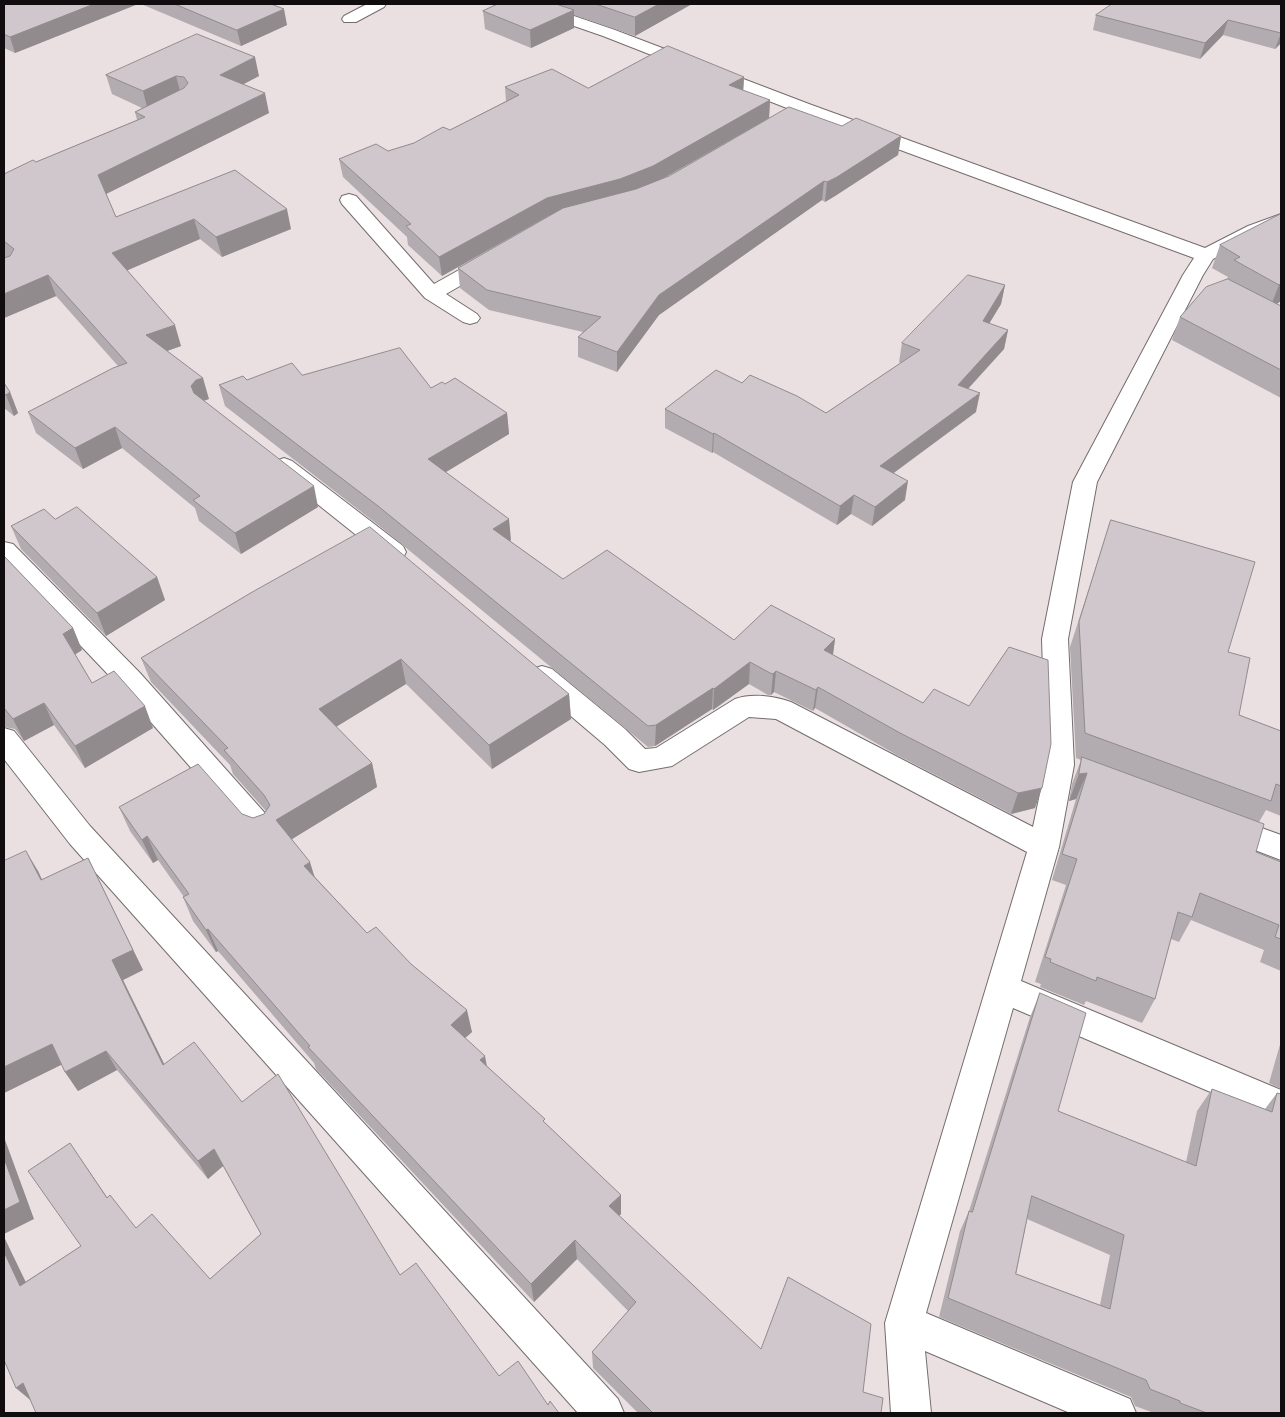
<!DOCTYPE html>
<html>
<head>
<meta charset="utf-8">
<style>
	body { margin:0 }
	#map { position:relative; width:1285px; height:1417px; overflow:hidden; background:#eae0e1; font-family:Lato,sans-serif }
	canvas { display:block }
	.frame { position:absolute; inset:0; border:5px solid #110d0e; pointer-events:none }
</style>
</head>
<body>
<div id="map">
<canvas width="1285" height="1417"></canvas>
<div class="frame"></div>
</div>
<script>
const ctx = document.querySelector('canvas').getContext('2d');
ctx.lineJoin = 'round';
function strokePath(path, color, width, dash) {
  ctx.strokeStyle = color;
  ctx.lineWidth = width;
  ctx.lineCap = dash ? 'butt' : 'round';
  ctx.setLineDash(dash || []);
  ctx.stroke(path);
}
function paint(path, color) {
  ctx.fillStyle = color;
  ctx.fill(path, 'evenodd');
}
const minor = new Path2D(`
	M367,4H386L384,7L356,22H344L342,19L344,16Z
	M517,4H539L615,30L809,104L1205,248L1248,226L1281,214V227L1262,234L1213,259L1203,275L1097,482L1068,639L1074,765L1059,847L1021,981L1281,1090V1122L1013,1008L926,1313L1130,1399L1136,1413H1070L925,1351L931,1413H891L885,1323L1027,852L776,719L749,717L672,766L639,772L629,769L605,745L532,683L529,676L532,669L542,666L552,669L625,729L645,749L656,748L735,699C752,693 774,696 791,702L1033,827L1046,765L1042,639L1073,482L1183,275L1194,258L797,112L603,36L519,7Z
	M349,194L356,196L434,284L484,256L491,254L498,256L501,260L498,264L446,294L477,314L480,318L477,322L470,324L463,322L425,298L342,204L340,200L342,196Z
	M284,458L292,461L403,546L406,552L403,558L394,560L385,558L276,471L272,466L276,461Z
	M4,542L13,544L140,673L271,820L276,828L271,836L261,840L251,836L120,687L4,565Z
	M4,728L14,731L90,826L618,1399L624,1413H578L70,844L4,759Z
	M1223,814L1281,835V860L1213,834L1208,826L1213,818Z`);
const wall = new Path2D(`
	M4,4H138L15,53L4,48Z
	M141,4H271L287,25L241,46Z
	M498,4H692L635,36L574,15V28L531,48L485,29L483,11Z
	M1281,4V43L1275,49L1223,35L1200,59L1093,30L1096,15Z
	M106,75L259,76L243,84L269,113L106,194L116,217L235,170L291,229L222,257L200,239L127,270L181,346L167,351L209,399L204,401L318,507L241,554L199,521L195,508L122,448L83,469L36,433L28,412L118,366L56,296L4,318V171L5,174L36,162L137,120L135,112L142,108L112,94Z
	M744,77L743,91L770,100L769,118L663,179L842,126L901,136L898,155L835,196L825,202L822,200L659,315L617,372L578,357V337L583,332L489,310L460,288L458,268L549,216L442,276L408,245L407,237L343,177L339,159L388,151L414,143L450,130L506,101L505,87L588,88Z
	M1281,214V301L1277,304L1281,306V398L1172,340L1180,317L1227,279L1228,277L1212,268L1220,245Z
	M1005,285L1001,304L989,324L1008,330L1004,349L968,389L976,412L894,473L905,500L872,526L851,514L837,525L713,452L712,453L665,428V409L742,383L826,413L901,363L899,362L902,343Z
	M302,375L431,388L445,384L507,413L509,434L446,472L511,540L510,541L563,579L734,640L835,639L833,655L923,703L1035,808L1011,814L895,754L815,708L813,711L774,692L771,695H768L749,684L713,710L712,709L655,746L648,747L382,528L225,406L219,385L247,380Z
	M4,383L10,392L18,413L14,416L4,408Z
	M55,519L157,577L165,600L106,636L21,549L11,526Z
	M1111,520L1228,652L1239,715L1281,731V816L1266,810L1259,822L1256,852L1281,862V971L1260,962L1264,950L1191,920L1179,942L1171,939L1155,999L1142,1023L1086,1001L1084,1005L1040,987L1041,984L1035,982L1066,885L1052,880L1076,799L1069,801L1072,784L1081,760L1076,758L1070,647Z
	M4,556L73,628L82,650L75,654L92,683L153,728L85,768L54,725L24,741L15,729L4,727Z
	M254,591L569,694L571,719L492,769L406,684L336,727L372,763L377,787L292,839L315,877L367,933L472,1032L465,1038L487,1066L545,1123L621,1195V1214L619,1216L761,1349L863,1392L881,1413H638L593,1368L592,1352L628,1311L577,1259L534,1302L316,1069L314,1063L218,951L216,952L193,921L183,897H184L158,860L153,863L130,831L119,807L242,814L253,818L264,814L266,811L233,774L230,765L151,682L141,658Z
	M88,858L143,970L123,980L164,1064L242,1102L400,1275L499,1376L548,1405L559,1413L30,1400L16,1388L4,1360V1237L25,1282L81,1246L70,1143L107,1197L136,1228L210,1279L261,1234L223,1166L208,1179L117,1070L78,1091L65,1072L62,1064L4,1093V861L38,871L42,880Z
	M1040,993L1058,1111L1186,1162L1197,1111L1212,1089L1265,1109L1277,1093L1281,1413H1154L1135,1406L1131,1397L939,1317L960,1231L969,1211L1030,1017ZM1027,1219L1110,1255L1100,1305L1016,1274Z
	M1281,1041V1089L1269,1083Z`);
const shadedWall = new Path2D(`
	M94,4H138L15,53L10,37Z
	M659,4H692L635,36V17Z
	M284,9L287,25L241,46L237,30Z
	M574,10V28L531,48L530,30Z
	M1228,20L1223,35L1200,59L1205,43Z
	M1281,33V43L1275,49Z
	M255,57L259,76L225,94L220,75Z
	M176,76L181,95L148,111L143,91Z
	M744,77L743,95L729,85Z
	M265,93L269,113L104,195L98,175Z
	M770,100L769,118L653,184L548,216L442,276L439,257L547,198Z
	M901,136L898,155L835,196L825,202L827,182Z
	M824,181L822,200L659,315L617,372V352L659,295Z
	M287,209L291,229L222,257L216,237Z
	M194,219L200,239L119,274L112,253Z
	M48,275L56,296L4,318V294Z
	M1281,283V301L1270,308L1279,285Z
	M1005,285L1001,304L979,340L983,321Z
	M175,325L181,346L153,356L146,335Z
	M1008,330L1004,349L954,404L958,385Z
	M203,378L209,399L202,401L197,407L191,386L196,380Z
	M10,392L18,413L14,416L6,395Z
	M980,393L976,412L877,485L880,466Z
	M507,413L509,434L431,481L428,459Z
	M115,427L122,448L83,469L75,448Z
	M714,433L713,452L712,453L713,434Z
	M908,481L905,500L872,526L875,507Z
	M314,486L318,507L241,554L235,533Z
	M854,495L851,514L837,525L840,506Z
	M509,519L511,540L495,551L493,529Z
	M157,577L165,600L106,636L97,613Z
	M73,628L82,650L73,656L63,634Z
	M835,639L832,661L824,650Z
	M401,659L406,684L326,733L319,709Z
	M750,662L749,684L713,710L714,689Z
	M776,671L774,692L771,695L773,674Z
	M818,687L815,708L813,711L816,690Z
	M713,688L712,709L655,746L656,725Z
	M569,694L571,719L492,769L489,745Z
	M44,703L54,725L24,741L13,719Z
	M145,706L153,728L85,768L75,746Z
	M372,763L377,787L284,844L276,820Z
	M1087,773L1076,799L1069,801L1079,774Z
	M1042,788L1035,808L1011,814L1018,793Z
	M147,836L158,860L153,863L142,840Z
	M26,851L38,871L52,901L41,880Z
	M88,858L143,970L123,980L174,1084L163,1065L112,960Z
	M310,862L317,885L304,866Z
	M208,929L218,951L216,952L206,930Z
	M467,1010L472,1032L456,1046L451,1025Z
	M52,1044L65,1063L4,1093V1067Z
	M106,1051L117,1070L78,1091L65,1072Z
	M485,1056L489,1077L480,1060Z
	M4,1137L34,1219L4,1234Z
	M214,1149L223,1166L208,1179L198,1161Z
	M621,1195V1214L610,1225L609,1206Z
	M4,1237L35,1301L20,1286L4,1252Z
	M575,1240L577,1259L534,1302L531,1284Z
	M23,1383L32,1401L16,1388Z`);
const building = new Path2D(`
	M4,4H94L10,37L4,34Z
	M175,4H271L284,9L237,30Z
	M498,4H556L574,10L530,30L483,11Z
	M596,4H659L635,17Z
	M1112,4H1281V33L1228,20L1205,43L1096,15Z
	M197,34L255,57L220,75L265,93L98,175L116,217L235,170L287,209L216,237L194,219L112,253L175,325L146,335L203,378L196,380L191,386L194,393L314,486L235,533L193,500L200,496L115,427L75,448L28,412L113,368L127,363L48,275L4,294V258L10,256L14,249L4,241V174L33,160L36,162L145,117L135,112L184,88L188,83L184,77L176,76L143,91L106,75Z
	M668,46L744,77L729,85L770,100L653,166L620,179L547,198L439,257L406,226L411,224L339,159L376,144L388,151L414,143L443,127L450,130L519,95L505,87L552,69L588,88Z
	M789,107L842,126L856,118L901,136L837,177L827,182L824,181L659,295L617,352L578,337L601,317L487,290L458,268L563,208L636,189L669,176Z
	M1281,214V283L1279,285L1234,260L1240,257L1220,245Z
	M968,275L1005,285L983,321L1008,330L958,385L980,393L880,466L908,481L875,507L854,495L840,506L714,433L713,434L665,409L716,370L742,383L750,375L797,396L826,413L920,350L902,343Z
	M1228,279L1281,306V370L1180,317L1206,287Z
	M400,348L431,388L442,382L445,384L455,378L507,413L428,459L509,519L493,529L563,579L607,550L734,640L771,605L835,639L824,650L923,703L934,689L969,706L1009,647L1048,660L1051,744L1042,788L1018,793L900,733L818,687L816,690L776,671L773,674L770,673L750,662L714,689L713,688L656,725L648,726L378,506L219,385L243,376L247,380L292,363L302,375Z
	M4,383L10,392L6,395L4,394Z
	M77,507L157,577L97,613L11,526L44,509L55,519Z
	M1111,520L1255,562L1228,652L1250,658L1239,715L1281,731V786L1276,784L1271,801L1085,733L1079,622Z
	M370,527L569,694L489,745L401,659L319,709L372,763L276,820L310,862L304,866L367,933L376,927L411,964L467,1010L451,1025L485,1056L480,1060L545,1119L543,1121L621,1195L609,1206L761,1349L788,1277L871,1324L863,1392L883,1398L881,1413H653L592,1352L636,1302L575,1240L531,1284L308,1047L310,1046L208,929L206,930L183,897L189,894L147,836L142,840L119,807L198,764L242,814L253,818L264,814L270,805L264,795L224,750L228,748L141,658L254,591Z
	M4,556L73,628L63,634L92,683L114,671L145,706L75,746L44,703L13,719L4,708Z
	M1082,757L1264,824L1256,852L1281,862V939L1275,937L1279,925L1200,893L1192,917L1178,912L1155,999L1097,977L1096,981L1050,962L1051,959L1045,957L1077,859L1062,854L1087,773L1079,774Z
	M26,851L41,880L88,858L133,950L112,960L163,1065L194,1042L242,1102L278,1074L400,1275L416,1263L499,1376L518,1361L548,1405L550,1401L559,1413H36L23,1383L16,1388L4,1360V1252L20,1286L81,1246L28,1171L70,1143L107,1198L110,1195L136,1228L152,1214L210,1279L261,1234L214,1149L198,1161L106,1051L65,1072L52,1044L4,1067V861Z
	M1040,993L1086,1013L1058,1111L1196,1166L1212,1089L1272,1112L1277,1093L1281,1094V1413H1207L1180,1403V1401L1150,1389L1146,1380L948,1298L969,1211L972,1212ZM1032,1196L1124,1235L1110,1309L1016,1274Z
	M4,1158L20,1202L4,1210Z`);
strokePath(minor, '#756d6d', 2);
paint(minor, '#fff');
paint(wall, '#b2abaf');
paint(shadedWall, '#918b8e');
paint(building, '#cfc7cb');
strokePath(building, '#918b8e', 1);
</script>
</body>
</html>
